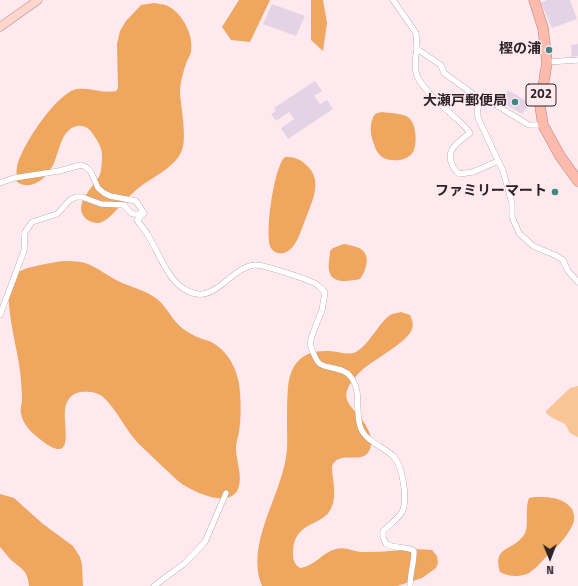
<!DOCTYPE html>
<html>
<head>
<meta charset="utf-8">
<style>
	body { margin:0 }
	#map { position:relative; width:578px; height:586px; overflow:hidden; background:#fee9ef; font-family:"Titillium Web",sans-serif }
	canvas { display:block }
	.north { position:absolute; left:530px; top:538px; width:40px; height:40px; -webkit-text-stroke:3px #fee9ef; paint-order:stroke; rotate:179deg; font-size:11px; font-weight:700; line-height:16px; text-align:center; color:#2b2225 }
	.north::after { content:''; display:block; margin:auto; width:14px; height:18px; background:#2b2225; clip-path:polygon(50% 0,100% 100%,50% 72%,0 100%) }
</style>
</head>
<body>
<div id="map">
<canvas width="578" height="586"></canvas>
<div class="north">N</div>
</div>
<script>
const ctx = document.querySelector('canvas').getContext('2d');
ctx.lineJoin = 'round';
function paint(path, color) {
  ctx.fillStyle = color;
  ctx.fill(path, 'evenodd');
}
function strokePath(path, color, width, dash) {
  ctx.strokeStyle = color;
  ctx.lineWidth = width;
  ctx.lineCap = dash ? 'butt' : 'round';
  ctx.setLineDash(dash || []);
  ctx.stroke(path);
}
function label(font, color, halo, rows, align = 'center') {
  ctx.font = font + ' "Titillium Web","Noto Sans JP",sans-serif';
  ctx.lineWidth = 3;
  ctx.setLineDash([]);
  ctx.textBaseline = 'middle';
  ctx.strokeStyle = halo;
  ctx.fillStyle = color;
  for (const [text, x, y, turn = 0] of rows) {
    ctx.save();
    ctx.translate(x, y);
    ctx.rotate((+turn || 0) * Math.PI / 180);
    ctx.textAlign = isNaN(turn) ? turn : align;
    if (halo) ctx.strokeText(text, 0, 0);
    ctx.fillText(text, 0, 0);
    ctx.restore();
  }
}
const green = new Path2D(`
	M578,386V437L570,433L565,424L551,417L546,413V411L570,388Z`);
const forest = new Path2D(`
	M239,0H270L250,42L231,40L222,27Z
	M311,0H323L327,23L323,51L311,40Z
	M154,3C158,4 164,4 168,6C183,14 194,36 191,52C190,56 187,60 186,64C183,72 180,84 180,93C181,108 187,137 182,150C175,169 149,178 135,191C130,195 126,200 122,204C116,210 108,221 99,223C94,223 88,221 85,218C71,201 100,184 101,170C102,163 103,152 100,146C98,141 95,137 92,133C89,127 80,124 74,127C61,132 59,152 54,163C48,177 32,192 17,182C17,177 16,172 17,167C21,147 56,93 77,89C91,87 103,94 116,91L118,88L117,44L120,31L126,21L141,5Z
	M381,112C389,113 399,113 406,116C412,119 414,125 415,131C416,137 416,144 414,150C410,161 391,163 382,157C378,154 375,149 374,144C370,135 369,122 375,114Z
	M285,157C293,157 298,158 304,163C324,178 313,199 306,218C301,229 297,249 284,253C280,254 274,253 271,248C264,236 274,166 285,157Z
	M344,244C349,245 355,246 359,248C372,254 366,271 360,279C350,281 331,285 329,270C328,264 330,257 330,251L333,248Z
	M63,261C71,261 80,261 88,264C98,268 108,276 118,281C130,287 146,290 157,299C167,307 172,320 182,328C187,332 194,336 200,338C204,340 209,340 213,343C230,353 239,373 240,393C241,406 241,419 239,432C238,437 236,443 236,448C236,462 244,479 237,491C226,508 195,492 182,484C175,479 169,472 163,467C155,459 146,451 138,443C125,429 116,408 102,396C97,392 87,391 81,392C72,393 66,400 65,409C63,427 76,467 41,440C33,434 22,424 21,413C20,409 22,404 22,400C22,391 21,380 20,370C18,349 0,290 14,275C22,267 51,263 63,261Z
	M401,312L410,315C412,320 414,324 412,329C408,342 373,360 362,370C327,404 360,405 370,434C371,438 372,444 370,449C363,467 340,448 332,466C332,478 337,494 332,506C325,528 293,519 293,553C293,560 294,564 300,568C315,566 323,552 336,549C346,546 354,552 363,552C386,553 409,547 432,550L437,556L438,563L436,568L422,578L397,586H262C245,545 280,498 286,457C288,446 287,435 287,424C287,411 287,399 288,387C291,362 303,350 329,351C338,351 347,356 356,352C370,344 381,319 392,314C395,313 399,313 401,312Z
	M0,494L14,498L43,524L73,546L80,557L82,565L83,586H29C28,571 22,569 11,560C7,556 4,551 0,547Z
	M535,497C549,497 563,497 572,509C574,513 575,520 573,524C567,537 558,546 548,555C542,561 534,571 527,574C517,577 509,577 500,572C492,546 513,551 524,535C530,526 524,511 529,498Z`);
const building = new Path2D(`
	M547,0H570L577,19L552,28L541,3Z
	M272,4L305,16L296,36L263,24Z
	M578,44V56L572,57L571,45Z
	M315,81L322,91L314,96L320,104L327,100L333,109L288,139L281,128L294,119L289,112L276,121L271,114L276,111L274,108Z
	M508,90L530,103L522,114L501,102Z`);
const street = new Path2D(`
	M393,0L416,33L417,49L441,65L444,73L480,99
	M417,49C415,58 414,67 417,76C422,87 439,104 448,111C456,119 464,124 470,133C453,145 441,155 459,174L473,172L498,161
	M547,62L578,60
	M543,125H529L486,99H480L477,113L479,120L503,171L512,203V217L519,233L533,246L557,256L563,260L568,271L578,282
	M0,183L14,178L59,171L81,165L86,167L91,172L98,188L104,193L110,196L136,201L144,213
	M144,213L137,220C141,226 146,231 149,237C158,252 167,276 180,286C213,312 227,268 255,265C262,264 310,280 316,284C319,286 322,290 325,292C324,298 323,304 322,310C319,318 310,338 310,345C311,347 312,349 312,350C314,354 316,361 320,364C328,369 343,367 350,376C363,390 354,413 361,429C367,442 384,447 393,456C403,466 408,500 402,512C398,519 389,525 383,531V537L386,544C395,549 408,546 414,551C414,564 410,574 410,586
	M0,315L24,251L25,232L32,222L57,214L70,200L76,197H82L101,204L124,205C131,214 132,216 144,213
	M154,586L185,563L205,542L226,493`);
const primary = new Path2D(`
	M0,27L38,0`);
const highway = new Path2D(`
	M534,0L543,28L547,62L540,106L543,125L560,156L578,181`);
const markers = [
	[549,50,4,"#3e8684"],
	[515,102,4,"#3e8684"],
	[555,192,4,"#3e8684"]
];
const shields = [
	[541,95,30]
];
const shieldNames = [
	["202",541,95]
];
const poiNames = [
	["樫の浦",541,50],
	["大瀬戸郵便局",507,102],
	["ファミリーマート",547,192]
];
paint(green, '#fac594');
paint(forest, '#efa65e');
paint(building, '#e4d3e4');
strokePath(street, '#9f888f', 6);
strokePath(primary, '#b4857d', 9);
strokePath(highway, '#b4857d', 11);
strokePath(street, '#fff', 5.5);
strokePath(primary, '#fed6ce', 8);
strokePath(highway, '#febaad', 10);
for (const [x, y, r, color] of markers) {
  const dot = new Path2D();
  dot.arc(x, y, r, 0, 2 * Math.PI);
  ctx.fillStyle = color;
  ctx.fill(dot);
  strokePath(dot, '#fee9ef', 1.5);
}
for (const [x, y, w] of shields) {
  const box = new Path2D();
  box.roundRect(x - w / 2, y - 11, w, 22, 3);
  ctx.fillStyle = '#fee9ef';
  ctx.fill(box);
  strokePath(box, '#2b2225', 1);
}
label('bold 13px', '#2b2225', null, shieldNames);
label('bold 14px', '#2b2225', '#fee9ef', poiNames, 'right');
</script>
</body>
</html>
